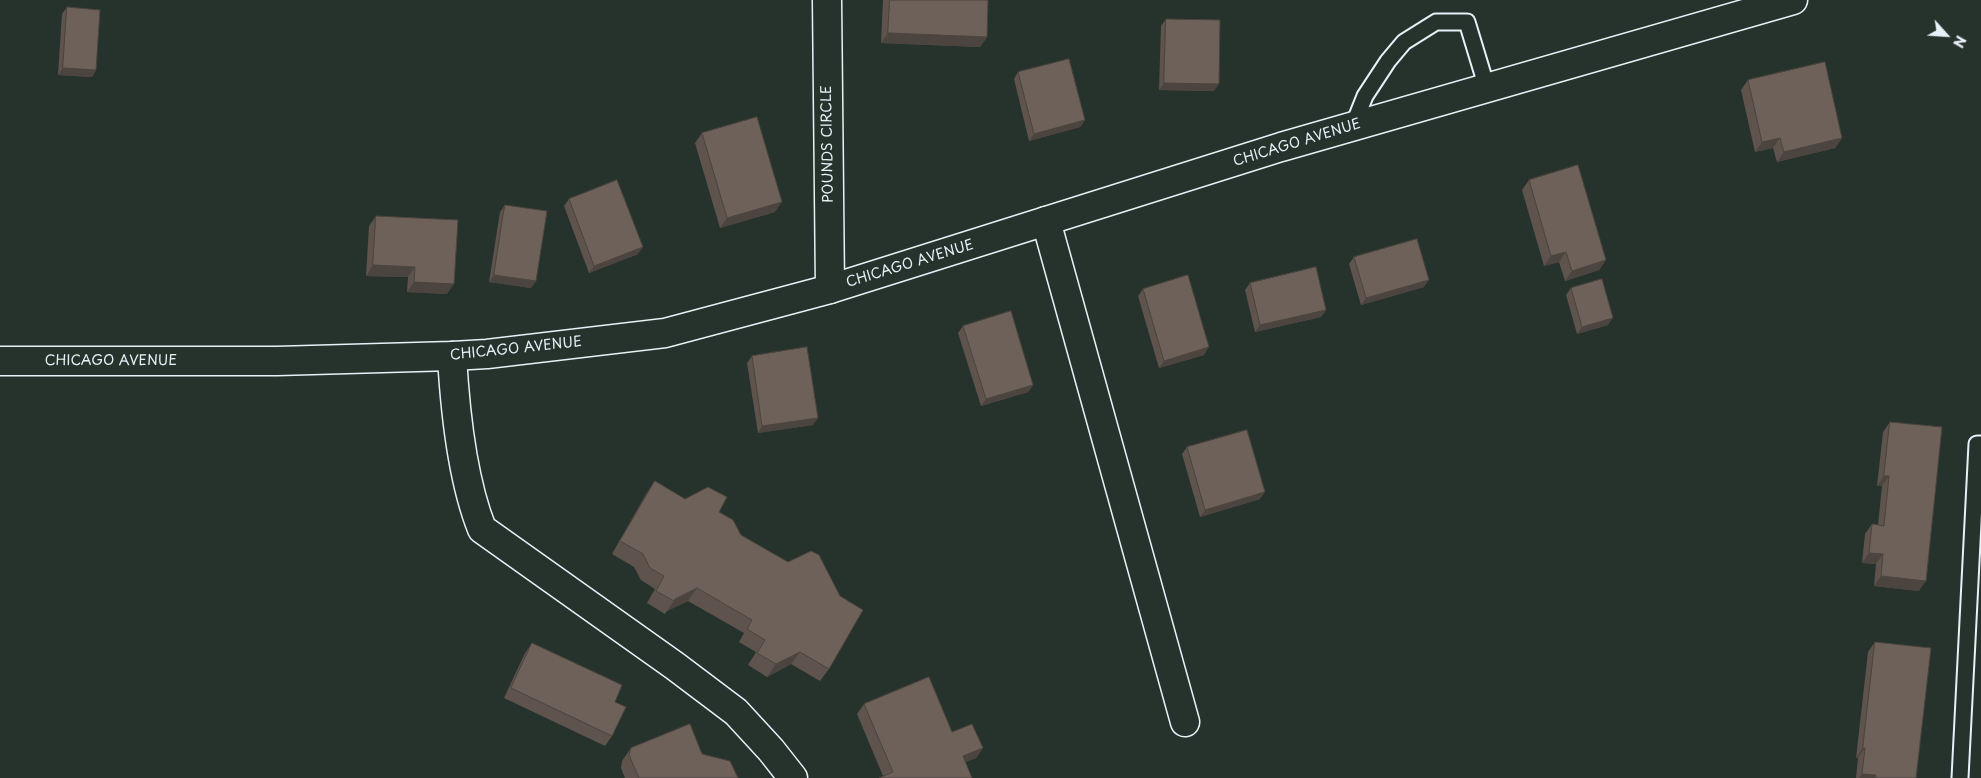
<!DOCTYPE html>
<html>
<head>
<meta charset="utf-8">
<style>
	body { margin:0 }
	#map { position:relative; width:1981px; height:778px; overflow:hidden; background:#26332d; font-family:"Playpen Sans",sans-serif }
	canvas { display:block }
	.north { position:absolute; left:1921px; top:10px; width:50px; height:50px; -webkit-text-stroke:4px #26332d; paint-order:stroke; rotate:116deg; font-size:14px; font-weight:700; line-height:20px; text-align:center; color:#e8f1f8 }
	.north::after { content:''; display:block; margin:auto; width:18px; height:22px; background:#e8f1f8; clip-path:polygon(50% 0,100% 100%,50% 72%,0 100%) }
</style>
</head>
<body>
<div id="map">
<canvas width="1981" height="778"></canvas>
<div class="north">N</div>
</div>
<script>
const ctx = document.querySelector('canvas').getContext('2d');
ctx.lineJoin = 'round';
function strokePath(path, color, width, dash) {
  ctx.strokeStyle = color;
  ctx.lineWidth = width;
  ctx.lineCap = dash ? 'butt' : 'round';
  ctx.setLineDash(dash || []);
  ctx.stroke(path);
}
function paint(path, color) {
  ctx.fillStyle = color;
  ctx.fill(path, 'evenodd');
}
function label(font, color, halo, rows, align = 'center') {
  ctx.font = font + ' "Playpen Sans",sans-serif';
  ctx.lineWidth = 4;
  ctx.setLineDash([]);
  ctx.textBaseline = 'middle';
  ctx.strokeStyle = halo;
  ctx.fillStyle = color;
  for (const [text, x, y, turn = 0] of rows) {
    ctx.save();
    ctx.translate(x, y);
    ctx.rotate((+turn || 0) * Math.PI / 180);
    ctx.textAlign = isNaN(turn) ? turn : align;
    if (halo) ctx.strokeText(text, 0, 0);
    ctx.fillText(text, 0, 0);
    ctx.restore();
  }
}
const service = new Path2D(`
	M1353,126L1365,96L1388,61L1404,42L1436,22H1467L1487,88
	M1960,778L1977,444H1981`);
const minor = new Path2D(`
	M827,0L830,289
	M1046,221L1185,722
	M452,356C455,410 462,479 482,529L675,666L736,712L771,750L793,778`);
const tertiary = new Path2D(`
	M0,361H277L452,356L487,354L665,333L830,289L1281,147L1793,0`);
const wall = new Path2D(`
	M883,0H988L987,37L980,47L881,43Z
	M67,7L96,70L92,77L58,75L62,14Z
	M1166,19L1214,91L1159,90L1161,26Z
	M1018,72L1085,120L1080,127L1029,141L1014,79Z
	M1748,80L1842,138L1835,148L1777,162L1773,148L1755,152L1741,90Z
	M702,133L775,212L720,228L695,143Z
	M1529,180L1606,260L1599,270L1565,281L1559,262L1544,266L1522,190Z
	M569,199L638,254L589,273L564,206Z
	M505,205L536,281L531,288L489,282L500,212Z
	M376,216L447,294L407,292L408,277L366,276L369,226Z
	M1354,257L1424,287L1361,305L1349,264Z
	M1250,283L1326,310L1321,317L1255,332L1245,290Z
	M1571,288L1608,325L1577,334L1566,295Z
	M1143,289L1204,355L1159,368L1138,296Z
	M963,326L1033,385L1028,392L981,406L958,333Z
	M752,356L813,425L758,433L747,363Z
	M1890,422L1919,591L1874,586L1876,564L1862,563L1865,534L1872,524L1878,525L1882,486H1877L1883,432Z
	M1187,447L1260,499L1200,517L1182,454Z
	M655,481L685,499L719,512L741,535L829,669L820,681L791,664L767,677L748,665L756,652L739,642L744,633L688,601L667,611L665,614L647,603L655,589L641,580L634,567L612,554L646,494Z
	M1875,642L1916,778H1856L1858,758H1856L1868,652Z
	M532,643L615,702L612,736L605,746L504,698L525,653Z
	M864,704L952,732L983,748L976,758L965,762L883,776L857,714Z
	M631,748L702,754L738,778H625L621,768L622,761Z`);
const shadedWall = new Path2D(`
	M888,33L987,37L980,47L881,43Z
	M63,68L96,70L92,77L58,75Z
	M1164,83L1219,84L1214,91L1159,90Z
	M1085,120L1080,127L1029,141L1034,134Z
	M1780,138L1773,148L1755,152L1762,142Z
	M1842,138L1835,148L1777,162L1784,152Z
	M782,202L775,212L720,228L727,218Z
	M643,247L638,254L589,273L594,266Z
	M1566,252L1559,262L1544,266L1551,256Z
	M1606,260L1599,270L1565,281L1572,271Z
	M373,265L415,267L408,277L366,276Z
	M494,275L536,281L531,288L489,282Z
	M1429,280L1424,287L1361,305L1366,298Z
	M414,282L454,284L447,294L407,292Z
	M1326,310L1321,317L1255,332L1260,325Z
	M1613,318L1608,325L1577,334L1582,327Z
	M1209,347L1204,355L1159,368L1164,361Z
	M1033,385L1028,392L981,406L986,399Z
	M818,418L813,425L758,433L762,426Z
	M1884,476H1889L1882,486H1877Z
	M1265,492L1260,499L1200,517L1205,510Z
	M1869,553L1883,554L1876,564L1862,563Z
	M1881,576L1926,581L1919,591L1874,586Z
	M697,588L688,601L667,611L675,599Z
	M800,652L791,664L767,677L776,664Z
	M983,748L976,758L956,766L963,756Z
	M1863,748H1865L1858,758H1856Z
	M1862,774L1876,775L1875,778H1859Z`);
const building = new Path2D(`
	M890,0H988L987,37L888,33Z
	M67,7L100,10L96,70L63,68Z
	M1166,19L1220,20L1219,84L1164,83Z
	M1069,59L1085,120L1034,134L1018,72Z
	M1825,62L1842,138L1784,152L1780,138L1762,142L1748,80Z
	M757,117L782,202L727,218L702,133Z
	M1578,165L1606,260L1572,271L1566,252L1551,256L1529,180Z
	M617,180L643,247L594,266L569,199Z
	M505,205L547,211L536,281L494,275Z
	M376,216L458,220L454,284L414,282L415,267L373,265Z
	M1417,239L1429,280L1366,298L1354,257Z
	M1316,267L1326,310L1260,325L1250,283Z
	M1188,275L1209,347L1164,361L1143,289Z
	M1602,279L1613,318L1582,327L1571,288Z
	M1011,311L1033,385L986,399L963,326Z
	M807,347L818,418L762,426L752,356Z
	M1890,422L1942,427L1926,581L1881,576L1883,554L1869,553L1872,524L1884,526L1889,476H1884Z
	M1247,430L1265,492L1205,510L1187,447Z
	M655,481L685,499L708,487L727,497L719,512L733,520L741,535L788,562L811,551L819,555L840,596L863,610L829,669L800,652L776,664L757,653L765,640L747,629L752,620L697,588L675,599L674,601L656,591L664,576L650,568L643,554L620,541Z
	M1875,642L1931,648L1916,778H1876V775L1862,774L1865,748H1863Z
	M532,643L622,685L615,702L626,707L612,736L511,688Z
	M929,677L952,732L972,724L983,748L963,756L972,778H879L893,772L864,704Z
	M690,724L702,754L730,761L738,778H639L629,755L631,748Z`);
const streetNames = [
	["CHICAGO AVENUE",1297,143,-17],
	["POUNDS CIRCLE",828,144,-91],
	["CHICAGO AVENUE",910,264,-17],
	["CHICAGO AVENUE",516,349,-6],
	["CHICAGO AVENUE",111,361]
];
strokePath(service, '#e8f1f8', 19);
strokePath(minor, '#e8f1f8', 31);
strokePath(tertiary, '#e8f1f8', 31);
strokePath(service, '#26332d', 15);
strokePath(minor, '#26332d', 28);
strokePath(tertiary, '#26332d', 28);
paint(wall, '#5e534d');
paint(shadedWall, '#4c443e');
paint(building, '#6d6159');
strokePath(building, '#4c443e', 1);
label('14px', '#e8f1f8', '#26332d', streetNames);
</script>
</body>
</html>
